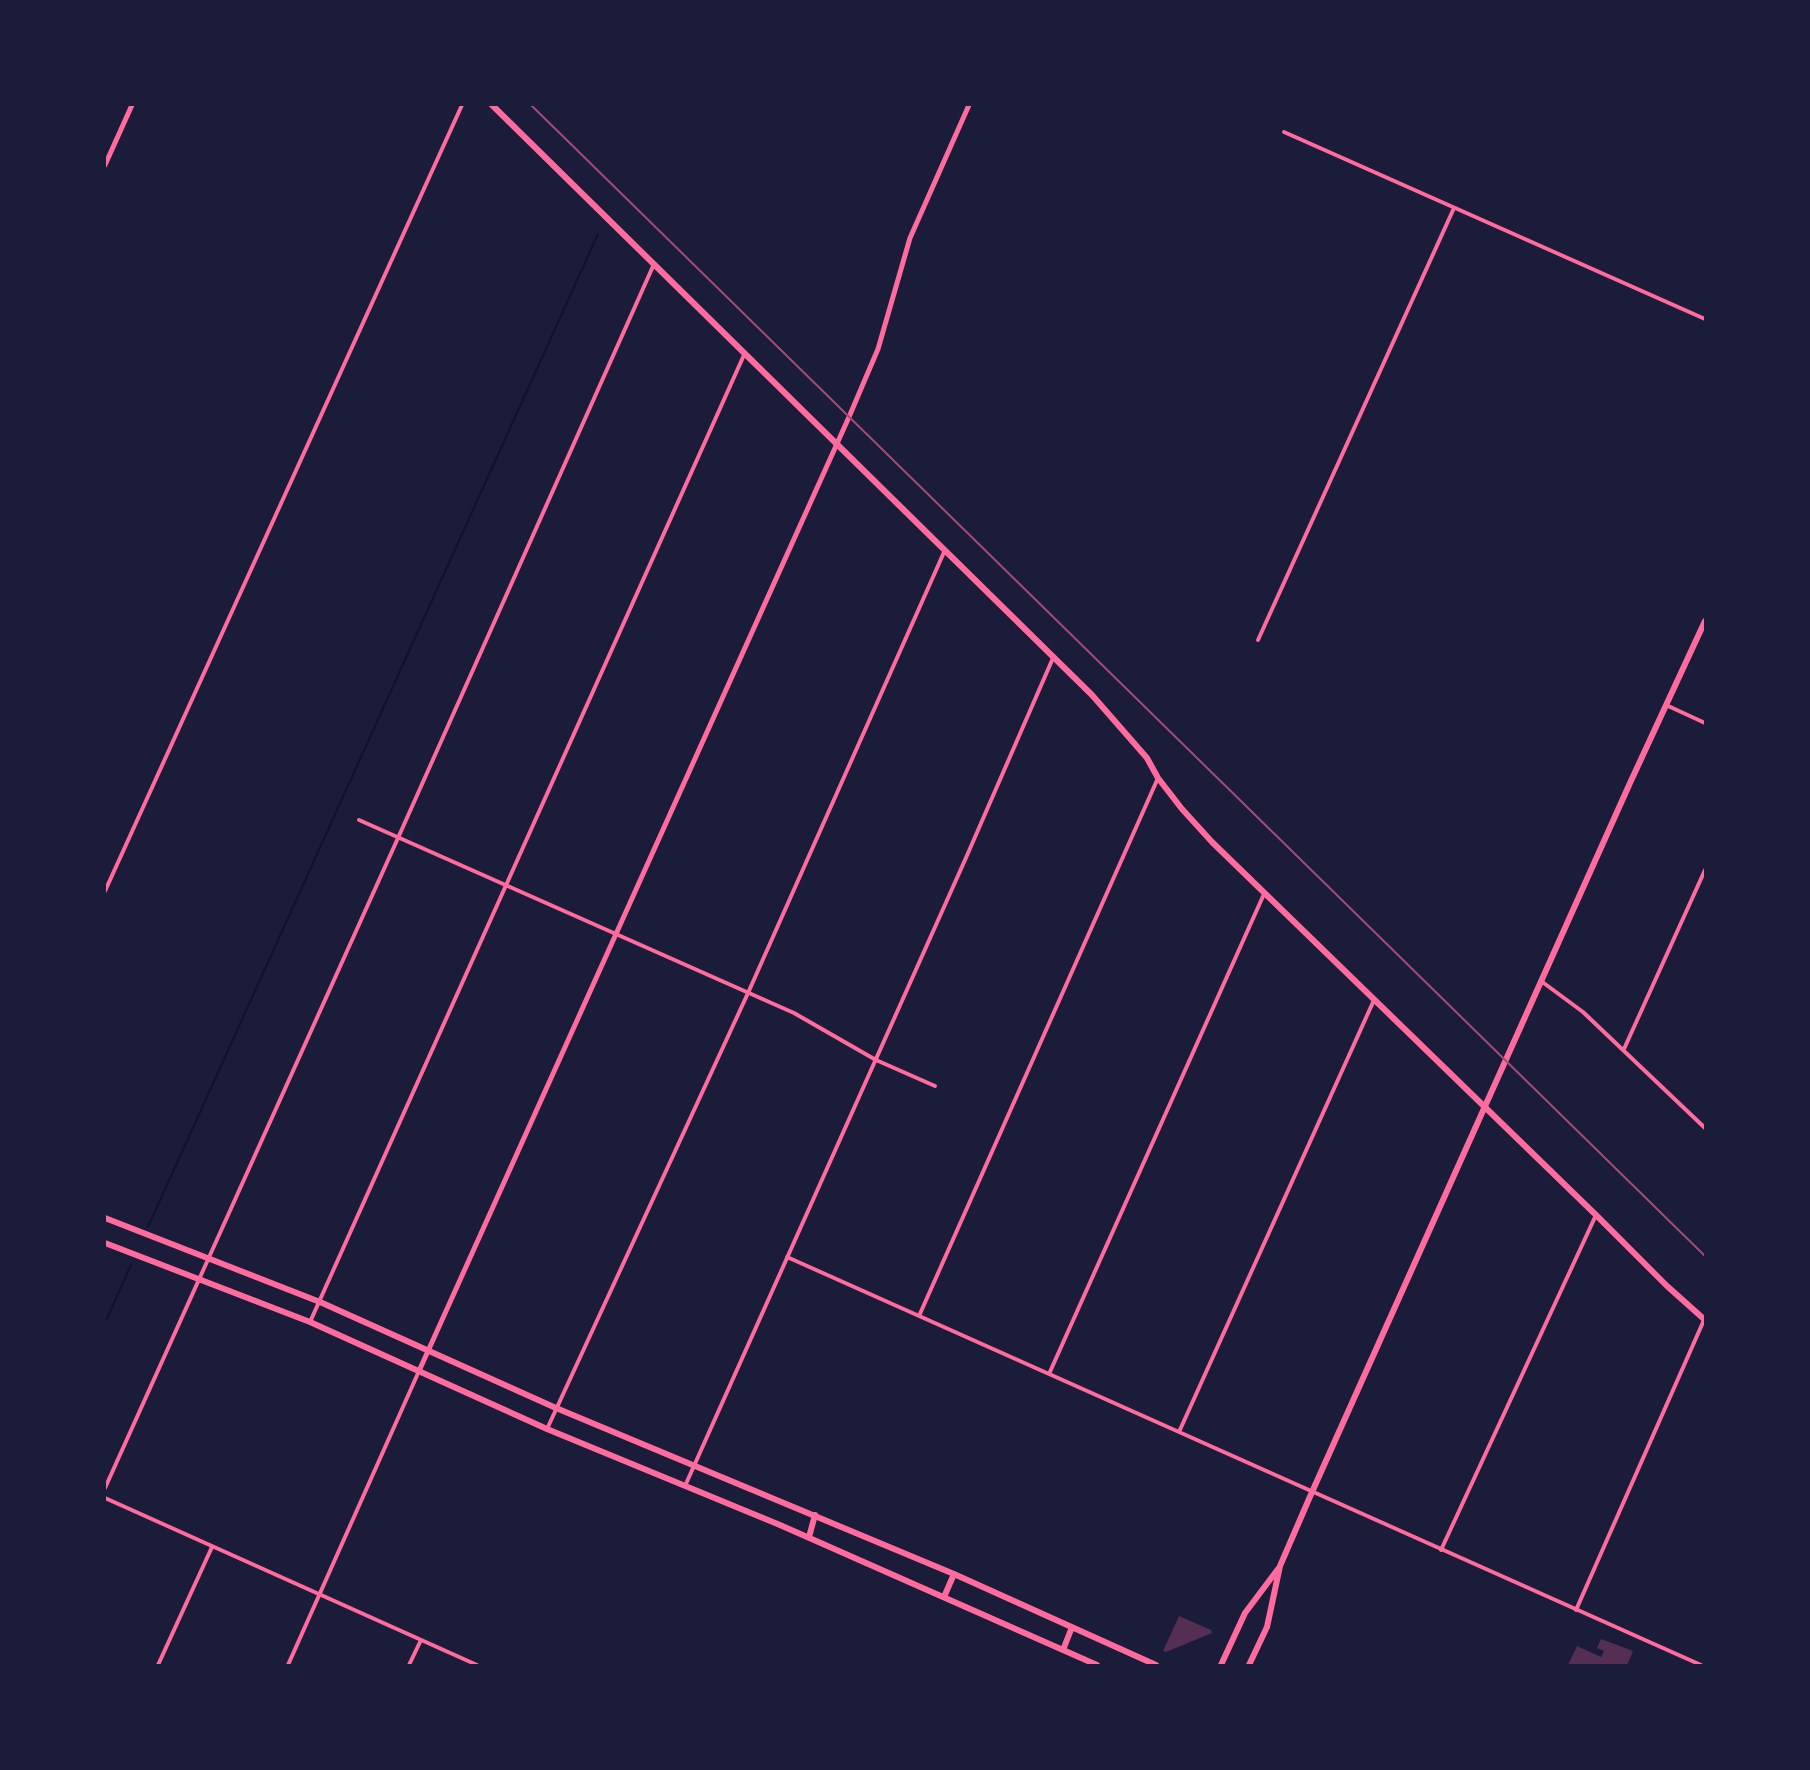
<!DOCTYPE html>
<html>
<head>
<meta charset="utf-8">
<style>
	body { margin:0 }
	#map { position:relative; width:1810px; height:1770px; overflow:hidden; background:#1b1b3a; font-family:"PT Sans",sans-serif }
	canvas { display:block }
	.frame { position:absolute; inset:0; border:106px solid #1b1b3a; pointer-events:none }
</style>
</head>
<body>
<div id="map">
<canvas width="1810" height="1770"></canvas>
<div class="frame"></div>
</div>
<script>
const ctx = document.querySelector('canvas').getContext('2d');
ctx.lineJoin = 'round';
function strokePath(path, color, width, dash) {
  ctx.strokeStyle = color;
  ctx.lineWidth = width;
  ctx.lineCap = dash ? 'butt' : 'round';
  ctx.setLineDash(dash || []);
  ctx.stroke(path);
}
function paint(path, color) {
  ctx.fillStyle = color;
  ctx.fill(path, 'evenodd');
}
const stream = new Path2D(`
	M148,1227L598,234
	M105,1323L131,1265`);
const building = new Path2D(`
	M1179,1616L1211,1630L1212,1633L1166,1652L1163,1651Z
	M1601,1639L1633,1651L1627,1665H1568L1577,1646L1601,1657L1604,1651L1597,1648Z`);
const minor = new Path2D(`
	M1284,132L1705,319
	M1258,640L1454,208
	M1666,705L1705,723
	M359,820L794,1013L876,1060L935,1086
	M105,891L462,105
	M1541,981L1583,1012L1705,1128
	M1624,1049L1705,870
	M787,1257L1701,1665
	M919,1316L1158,778
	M310,1322L744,355
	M1049,1374L1264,894
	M547,1429L748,993L945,550
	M1179,1432L1374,1000
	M685,1486L965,860L1053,658
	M105,1488L398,838L654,264
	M105,1498L477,1665
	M1441,1550L1596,1215
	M1576,1610L1704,1320
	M158,1665L212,1547
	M288,1665L419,1371
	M409,1665L421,1640`);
const tertiary = new Path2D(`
	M105,165L132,105
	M419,1371L849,417L878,349L910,238L969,105`);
const secondary = new Path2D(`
	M492,105L1092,695L1147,758L1158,778L1182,809L1212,842L1596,1215L1667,1286L1705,1320
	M105,1218L320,1302L556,1408L954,1574L1156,1665
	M105,1243L310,1322L547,1429L780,1525L1097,1665
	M809,1537L815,1515
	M944,1597L954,1574
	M1063,1650L1072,1627
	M1221,1665L1245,1613L1278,1569
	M1249,1665L1267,1627L1280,1566L1312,1492L1630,783L1705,621`);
const rail = new Path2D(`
	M531,105L1705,1256`);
strokePath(stream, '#12122b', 2);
paint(building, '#542f53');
strokePath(minor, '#ff6b9d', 4);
strokePath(tertiary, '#ff6b9d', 5);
strokePath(secondary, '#ff6b9d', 6);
strokePath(rail, '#a44b75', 2);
</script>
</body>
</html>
